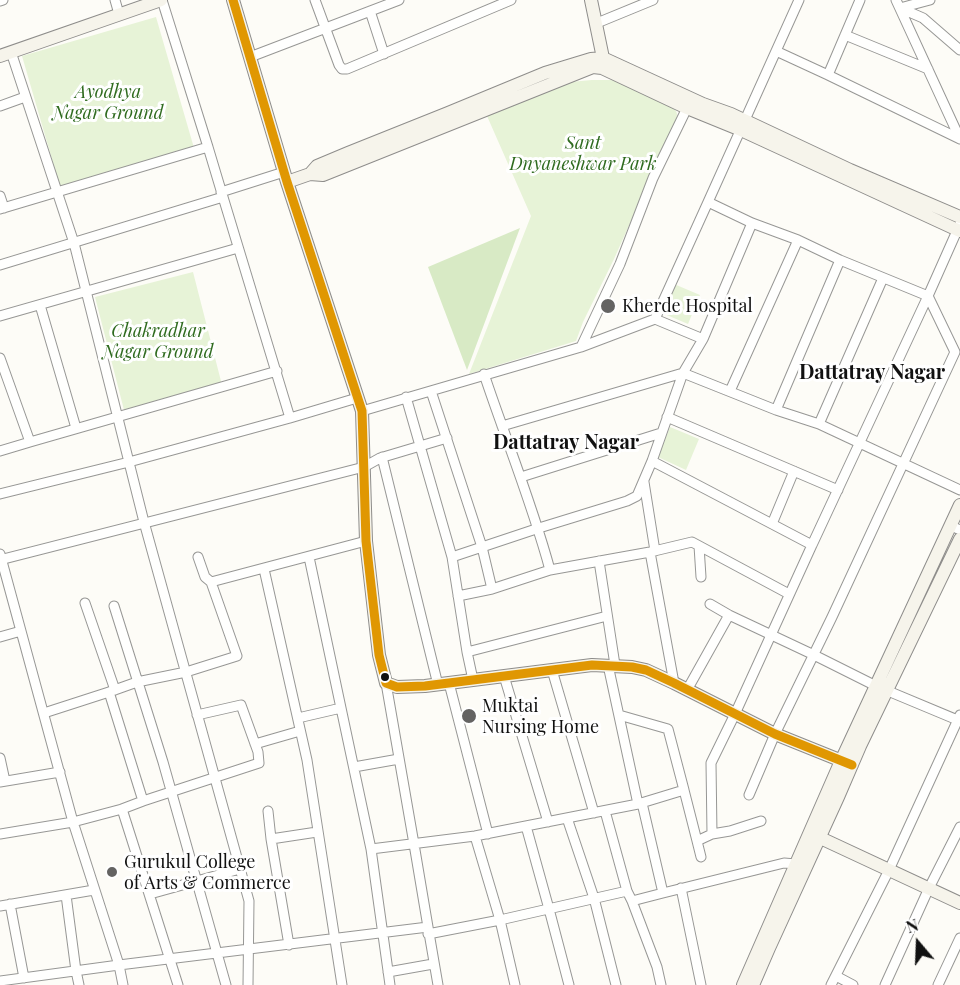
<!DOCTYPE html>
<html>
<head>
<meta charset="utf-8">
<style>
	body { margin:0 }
	#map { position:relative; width:960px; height:985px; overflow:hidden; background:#fdfcf7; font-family:"Playfair Display",serif }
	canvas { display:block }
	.north { position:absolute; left:888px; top:913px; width:60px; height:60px; -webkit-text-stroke:4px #fff; paint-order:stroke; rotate:341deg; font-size:16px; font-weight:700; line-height:24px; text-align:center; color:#111 }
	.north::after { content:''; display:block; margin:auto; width:21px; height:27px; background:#111; clip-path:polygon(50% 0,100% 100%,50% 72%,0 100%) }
</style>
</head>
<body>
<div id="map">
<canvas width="960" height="985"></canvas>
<div class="north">N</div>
</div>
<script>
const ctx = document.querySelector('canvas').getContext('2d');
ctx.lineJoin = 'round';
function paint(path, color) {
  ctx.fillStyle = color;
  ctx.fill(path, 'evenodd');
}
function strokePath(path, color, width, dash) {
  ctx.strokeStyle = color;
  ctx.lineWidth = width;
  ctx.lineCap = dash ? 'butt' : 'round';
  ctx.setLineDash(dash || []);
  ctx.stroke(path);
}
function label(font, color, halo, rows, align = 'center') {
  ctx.font = font + ' "Playfair Display",serif';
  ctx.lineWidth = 6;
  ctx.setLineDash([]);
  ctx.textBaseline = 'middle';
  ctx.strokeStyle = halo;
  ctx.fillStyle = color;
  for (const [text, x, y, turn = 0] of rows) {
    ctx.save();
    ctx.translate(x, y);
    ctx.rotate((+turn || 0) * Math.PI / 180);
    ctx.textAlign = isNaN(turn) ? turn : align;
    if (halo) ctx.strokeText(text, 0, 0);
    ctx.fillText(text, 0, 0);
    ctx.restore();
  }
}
const green = new Path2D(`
	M156,17L194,148L60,187L22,56Z
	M592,80C598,80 605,80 611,80C621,82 670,103 675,110C678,113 677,116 676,120L614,259L583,322L576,341L469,374L531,216L487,116L570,82Z
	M193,272L222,385L124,410L95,297Z
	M674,284L700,295L688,324L662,313Z
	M670,427L699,439L686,470L658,457Z`);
const forest = new Path2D(`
	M520,228L467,370L428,267Z`);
const street = new Path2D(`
	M115,0L119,14
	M162,0L208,147
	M315,0L339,65L342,69H347L511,0
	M860,0L828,75L960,139
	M896,0L960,139
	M930,0L900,8L923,18L960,50
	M0,1L3,0
	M370,11L384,54
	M597,23L653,0
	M845,35L928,69
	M776,51L828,75
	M11,52L74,243L144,522L249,901L248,985
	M250,57L399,0
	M0,106L25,97
	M221,192L284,172
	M0,196L4,208
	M0,209L208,147L223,197
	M0,265L223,197L290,418L357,398
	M40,305L76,428
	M0,316L238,248
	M655,319L703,339L752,223
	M581,347L620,264L653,178L687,108
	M0,358L30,442L277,371
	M484,374C506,440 532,503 550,570
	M431,391L482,547L492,589L550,570L650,552L692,542L789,594
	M730,391L798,240
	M406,397L452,557L467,652L473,680
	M776,410L840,260
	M362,411L581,347L655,319L708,202
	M667,417L838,490
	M819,424L883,278
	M502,426L683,373L776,410L819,424L960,490
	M0,451L30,442
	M382,457L438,685
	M652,461L812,545L928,296L840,260L798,240L752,223L708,202L799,0
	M521,477L661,433
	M644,482L655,551
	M0,494L129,462L290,418
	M772,524L794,471
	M951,526L960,530
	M699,546L701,577
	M650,552L674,683
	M0,554L73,822L119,965L428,927L438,985
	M198,557L205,577L211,582
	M452,557L539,528L627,501L637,496L652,461L683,373L703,339
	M0,560L364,467L380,458L447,438
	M599,561L615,665
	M264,569L307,760L342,985
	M458,596L492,589
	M85,603L115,690
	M710,604L729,615
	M114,606L163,762L226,985
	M0,637L21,631
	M467,652L607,616
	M608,665L638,804L684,790L697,841L712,834
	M552,670L594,813
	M504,676L548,822
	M386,683L414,844L428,927
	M449,683L488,834
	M687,690L729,615L814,655L876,686L960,721
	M341,708L371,849L390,985
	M44,713L109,692
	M619,715L668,729L684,790
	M298,718L341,708L309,557
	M255,744L300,731
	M0,758L5,781
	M354,767L399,759
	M0,782L60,772
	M749,795L775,734L832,617L955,352L928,296L960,224
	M143,801L259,763L258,752L241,705L197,715
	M642,803L663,893L784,863L796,864
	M268,811L271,839
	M605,811L627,891
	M567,818L594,898L616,985
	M761,821L730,831L712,834L711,763L735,714L812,545
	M526,826L549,909L569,985
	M0,834L73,822L122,809
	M475,836L500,920L515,985
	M697,841L701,857
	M371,849L475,836L638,804
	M681,888L701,985
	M150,894L240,869
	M66,895L76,971L79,985
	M632,901L657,967L661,985
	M10,904L24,978
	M0,906L94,890
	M428,934L500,920L627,891L632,901L663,893
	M289,945L271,839L317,832
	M388,972L433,964
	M836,976L853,985
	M0,981L119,965L123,985
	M178,985L122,809L143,801L109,692L137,682L186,672L237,656L211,582L366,541
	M831,985L889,870L960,715
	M885,985L929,888L960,827
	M938,985L960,938`);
const secondary = new Path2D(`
	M233,0L287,182L362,411L366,541L379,655L386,683L397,687L425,686L592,665L632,667L646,670L674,683L775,734L852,765
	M591,0L603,58L602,64
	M0,56L161,0
	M310,174L317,166L348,153L448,113L545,73L591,59L603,58L703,104L731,114L850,170L960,217
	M287,182L310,174L323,175L593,67L602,68L687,108L741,130L960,231
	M814,835L960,903
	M743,985L841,761L960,505
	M753,985L769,948L838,797L860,746L960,539`);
const bus1 = new Path2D(`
	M233,0L287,182L362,411L366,541L379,655L386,683L397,687L425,686L592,665L632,667L646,670L674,683L775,734L852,765`);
const markers = [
	[608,306,8,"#646362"],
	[385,677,5,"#111"],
	[469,716,8,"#646362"],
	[112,872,6,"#646362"]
];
const parkNames = [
	["Ayodhya",108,92],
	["Nagar Ground",108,113],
	["Sant",583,143],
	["Dnyaneshwar Park",583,164],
	["Chakradhar",158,331],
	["Nagar Ground",158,352]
];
const poiNames = [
	["Kherde Hospital",622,306],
	["Muktai",482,706],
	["Nursing Home",482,727],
	["Gurukul College",124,862],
	["of Arts & Commerce",124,883]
];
const neighbourhoodNames = [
	["Dattatray Nagar",872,373],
	["Dattatray Nagar",566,443]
];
paint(green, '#e7f3d7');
paint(forest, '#d8eac5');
strokePath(street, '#979795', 11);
strokePath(secondary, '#8e8d8b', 14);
strokePath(street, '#fffffe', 9);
strokePath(secondary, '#f6f4eb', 12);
strokePath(bus1, '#e09702', 9);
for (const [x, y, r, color] of markers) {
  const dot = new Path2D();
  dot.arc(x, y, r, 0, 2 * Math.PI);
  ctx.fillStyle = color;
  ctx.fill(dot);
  strokePath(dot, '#fff', 2);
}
label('italic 18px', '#2f6b1f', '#fff', parkNames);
label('18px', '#111', '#fff', poiNames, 'left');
label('bold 20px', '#111', '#fff', neighbourhoodNames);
</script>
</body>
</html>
